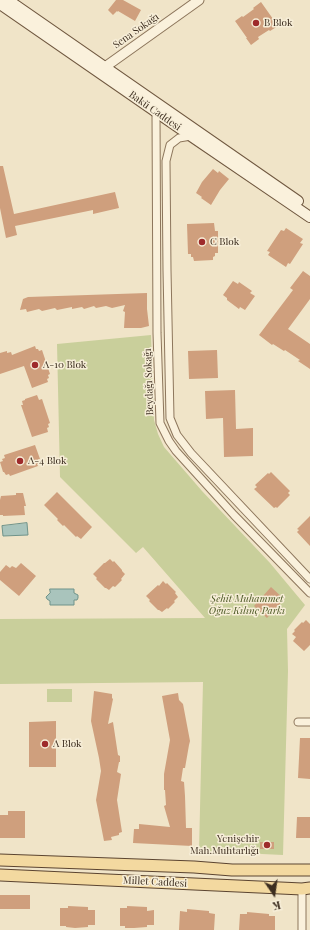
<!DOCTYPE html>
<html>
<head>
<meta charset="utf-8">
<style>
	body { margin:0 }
	#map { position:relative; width:310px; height:930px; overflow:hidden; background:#f0e4c8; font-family:"Playfair Display",serif }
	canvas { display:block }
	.north { position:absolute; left:254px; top:874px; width:40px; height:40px; -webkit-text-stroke:3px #f7eed8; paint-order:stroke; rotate:167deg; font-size:11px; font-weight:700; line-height:16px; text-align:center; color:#3d2e20 }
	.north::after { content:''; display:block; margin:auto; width:14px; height:18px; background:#3d2e20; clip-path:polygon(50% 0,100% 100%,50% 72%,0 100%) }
</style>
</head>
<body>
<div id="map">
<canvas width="310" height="930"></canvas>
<div class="north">K</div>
</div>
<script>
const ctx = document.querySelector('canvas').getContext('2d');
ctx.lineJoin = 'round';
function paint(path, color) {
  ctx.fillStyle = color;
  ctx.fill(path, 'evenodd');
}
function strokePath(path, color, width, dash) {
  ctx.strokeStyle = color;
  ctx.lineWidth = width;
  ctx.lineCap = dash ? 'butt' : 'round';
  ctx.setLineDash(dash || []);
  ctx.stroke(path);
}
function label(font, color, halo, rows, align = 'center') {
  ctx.font = font + ' "Playfair Display",serif';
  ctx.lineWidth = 3;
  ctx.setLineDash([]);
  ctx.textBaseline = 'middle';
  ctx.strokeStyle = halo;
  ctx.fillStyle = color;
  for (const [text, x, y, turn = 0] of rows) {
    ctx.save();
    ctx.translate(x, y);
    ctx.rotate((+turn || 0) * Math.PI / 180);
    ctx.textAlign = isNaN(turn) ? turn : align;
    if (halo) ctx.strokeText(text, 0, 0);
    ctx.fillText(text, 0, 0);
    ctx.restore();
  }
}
const green = new Path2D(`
	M151,335L154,420L158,434L164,447L202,491L270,563L305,605L287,629L288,671L283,855L199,851L203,682L0,684V619L205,618L143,547L136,553L60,477L57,344Z
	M47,689H72V702H47Z`);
const water = new Path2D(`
	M27,523L28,535L3,536L2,526Z
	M50,589H74V593L78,595V598L77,600H74V605H50V601L47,599L46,597L50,593Z`);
const building = new Path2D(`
	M116,0H123L141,10L135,21L118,11V12L117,11L113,15L108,10Z
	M261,2L278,26L270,31L269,30L258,37L259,39L251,45L246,38H247L235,21L242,16L243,17L254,9L253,8Z
	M0,166H3L14,214L115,192L119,208L93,214V210L15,226L17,235L6,238L0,208Z
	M213,169L218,173L219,171L229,179L220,190L211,205L201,198L202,197L196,193L202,182Z
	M214,223L215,231H218V253H215V256L213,257V260L194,261L193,257H191V254H188L187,224Z
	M286,228L303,239L300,243L303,244L290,264L288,263L286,267L268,255L270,252L267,251L281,230L284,231Z
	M303,271L310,276V299L288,329L310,344V369L298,361L300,360L285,350L284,351L273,344L272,345L259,335L293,290L290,288Z
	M233,281L238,284L239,282L252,291L250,293L255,296L245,310L240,307L239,309L227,300V298L223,295Z
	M147,293V309L149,326L141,328H124L125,312L123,311L125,305L112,308L106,306L96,308L94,306L84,309L82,307L72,309V307L57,310L55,308L42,311L39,309L27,312L26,309L20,310L23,299L28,297Z
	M35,346L36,349H38L39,351L42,350L50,374L48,375L49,378L47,379L48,382L32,388L24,366L0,374V353L7,351V353L11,352L12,355Z
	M217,350L218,378L189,379L188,351Z
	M235,390L236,429L253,428V456L224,457L223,418L206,419L205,391Z
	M37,395L39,400L42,399L50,423L48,424L49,427L47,428L48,432L32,437L21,405H23L22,401L25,400V399Z
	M35,445L40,459H38L40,463L37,464L38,466L10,476L9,474L6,475L4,472H3L0,462L3,461L2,459L5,458L4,455Z
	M271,472L290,491L288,493L290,495L277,508L276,507L274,508L254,489L257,487L255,485L268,473L269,474Z
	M57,492L92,527L81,539L77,536L76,537L64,525L63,526L57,520L58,519L44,505Z
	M16,493H23L26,506H24L25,515L3,516V515H0V500L1,496L16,495Z
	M310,516V546L297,532L299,530L297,529Z
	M110,559L113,562L114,561L122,570V571L125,574L121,579L122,580L115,587L113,586L109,590L106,588H105L96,579L97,578L93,574L104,563H105Z
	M21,563L36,576L19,596L0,580V572L6,565L10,568L12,566L16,568Z
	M163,581L166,584L167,583L176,592L175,593L178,597L174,601L175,602L168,609L167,608L162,612L159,610H158L149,601L150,600L146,596L158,585L159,586Z
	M271,587L284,599L267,618L254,606Z
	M306,620L310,624V645L304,651L293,641L296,637L292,634L295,631L294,630L302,622L303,623Z
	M94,691L112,694V698L113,699L108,724L113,722L118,755L120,756V762H119L117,772L121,774L117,800L122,832L119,833V835L111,837L112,840L104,841L96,800L101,771L99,758L91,721Z
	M178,693L179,700L183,704L190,741L189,745L185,768H183L181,781L184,782L185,796L186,828H192V846L133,843L134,829H139V824L170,827L164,806L166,805L165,790H164V774L170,740L162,696Z
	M56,721V767H29V722Z
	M300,738H310V779L298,778Z
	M8,811H25V838H0V815H8Z
	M297,817H310V838H296Z
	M260,842H274V849H260Z
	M0,895H30V909H0Z
	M68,906L88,907V910H95V925H88V927L75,928L66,927V926H60V908H68Z
	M127,906L147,907V911L154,910V925H147V927L134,928H125V926H120V908H127Z
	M187,909L209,911V913L215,914L214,930H179L180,911L187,912Z
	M247,912L269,914V916H275V930H239L240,914H247Z`);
const minor = new Path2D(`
	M156,112L157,333L160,423L169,441L176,451L234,515L310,593
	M191,136L179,138L170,145L166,161L167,270L170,418L177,435L191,453L310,579
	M298,722H310
	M302,930V889`);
const tertiary = new Path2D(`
	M105,67L199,0`);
const secondary = new Path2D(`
	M8,0L298,201
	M0,4L191,136L310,217`);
const primary = new Path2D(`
	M0,860L194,867L232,870H310
	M0,875L302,889L310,888`);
const markers = [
	[256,23,4,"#9e2a2b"],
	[202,242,4,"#9e2a2b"],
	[35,365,4,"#9e2a2b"],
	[20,461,4,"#9e2a2b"],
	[45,744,4,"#9e2a2b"],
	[267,845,4,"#9e2a2b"]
];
const poiNames = [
	["B Blok",264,23],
	["C Blok",210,242],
	["A-10 Blok",43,365],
	["A-4 Blok",28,461],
	["A Blok",53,744],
	["Yenişehir",259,839,"right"],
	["Mah.Muhtarlığı",259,851,"right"]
];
const streetNames = [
	["Sena Sokağı",136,31,-35],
	["Bakü Caddesi",155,111,35],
	["Beydağı Sokağı",149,382,-92],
	["Millet Caddesi",155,882,3]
];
const parkNames = [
	["Şehit Muhammet",247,599],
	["Oğuz Kılınç Parkı",247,611]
];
paint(green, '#c9cf9b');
paint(water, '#a9c4bc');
strokePath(water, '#6f938a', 1);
paint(building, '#cf9f7d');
strokePath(minor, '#8d765c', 9);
strokePath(tertiary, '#8d765c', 11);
strokePath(secondary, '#6f573f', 12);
strokePath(primary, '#5b4430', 13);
strokePath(minor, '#faf1dc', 7);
strokePath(tertiary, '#faf1dc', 9);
strokePath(secondary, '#faf1dc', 10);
strokePath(primary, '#f3d9a0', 11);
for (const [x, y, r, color] of markers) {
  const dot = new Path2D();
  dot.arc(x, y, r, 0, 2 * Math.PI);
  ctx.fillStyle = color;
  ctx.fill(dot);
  strokePath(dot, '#f7eed8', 1.5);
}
label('10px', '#3d2e20', '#f7eed8', poiNames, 'left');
label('10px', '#3d2e20', '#f7eed8', streetNames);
label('italic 10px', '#4d5a26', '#f7eed8', parkNames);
</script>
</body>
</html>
